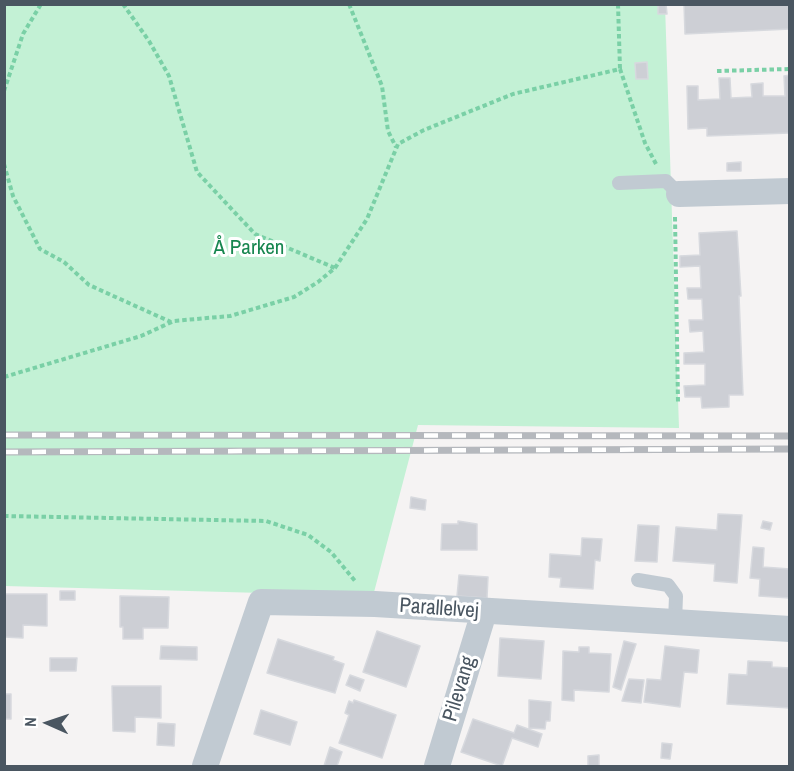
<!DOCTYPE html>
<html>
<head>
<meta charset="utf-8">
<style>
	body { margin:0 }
	#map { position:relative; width:794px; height:771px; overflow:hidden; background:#f5f3f3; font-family:"Archivo Narrow",sans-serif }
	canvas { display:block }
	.frame { position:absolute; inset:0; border:6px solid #4a5661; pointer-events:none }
	.north { position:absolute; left:18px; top:693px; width:60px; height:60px; -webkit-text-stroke:4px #fff; paint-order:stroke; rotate:273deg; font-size:16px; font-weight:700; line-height:24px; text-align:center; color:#4a5661 }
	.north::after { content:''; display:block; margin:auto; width:21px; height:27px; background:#4a5661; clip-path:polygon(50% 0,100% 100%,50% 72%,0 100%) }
</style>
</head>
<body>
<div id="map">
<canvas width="794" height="771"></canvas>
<div class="frame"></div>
<div class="north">N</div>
</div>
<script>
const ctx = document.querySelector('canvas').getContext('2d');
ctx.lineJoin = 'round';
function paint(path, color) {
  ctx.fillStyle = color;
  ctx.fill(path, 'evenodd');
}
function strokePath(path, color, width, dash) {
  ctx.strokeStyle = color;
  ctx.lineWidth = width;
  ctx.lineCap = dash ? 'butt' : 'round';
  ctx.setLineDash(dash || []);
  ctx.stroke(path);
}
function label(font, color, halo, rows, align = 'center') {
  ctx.font = font + ' "Archivo Narrow",sans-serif';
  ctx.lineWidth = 6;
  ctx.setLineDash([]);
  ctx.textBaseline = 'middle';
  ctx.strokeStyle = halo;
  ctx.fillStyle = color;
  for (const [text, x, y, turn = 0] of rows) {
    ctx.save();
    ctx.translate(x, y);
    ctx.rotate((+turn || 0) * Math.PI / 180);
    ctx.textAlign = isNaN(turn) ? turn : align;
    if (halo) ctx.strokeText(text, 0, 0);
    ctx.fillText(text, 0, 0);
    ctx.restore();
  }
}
const green = new Path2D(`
	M5,5H665L679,428L418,425L373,596L5,586Z`);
const building = new Path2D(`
	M658,4H666L667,14H658Z
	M684,4H790V29L685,34Z
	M647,62L648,79H636L635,63Z
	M790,75V133L707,136V128L688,129L687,86H698V100L720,99L719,78H730L731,98L752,97L751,84L763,83V96H785L784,76Z
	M741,162V171H727V163Z
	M737,231L741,296H739L743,395H729V407L702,408L701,397H685L684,386L705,385V364H684V353L704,352L703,331L690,332L689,320H703L702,299H688L687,288H701L700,266L680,267V256L700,255L699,233Z
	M411,497L426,500L425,510L410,508Z
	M718,514L742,515L737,583L714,581L715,564L673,561L676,527L717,530Z
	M458,521L477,524V550H441L442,524H458Z
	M763,521L772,523L770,530L761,528Z
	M638,525L659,526L657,562L635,561Z
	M582,538L602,539L600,561L595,560L593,589L560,587L561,578L549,577L550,554L581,556Z
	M753,547L764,548L763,567L790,569V598L759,596L760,579L750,578Z
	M459,575L488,577L487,598L457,596Z
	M60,591H75V600H60Z
	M4,594H47V626L23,625V638L4,637Z
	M120,596L169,597L168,628H143V639H123V627H120Z
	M377,631L420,646L406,687L363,672Z
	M500,638L544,641L541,679L498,676Z
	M278,639L334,657L333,660L344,664L335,693L267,673Z
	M624,641L636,644L621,690L613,687Z
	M161,646L197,647V660L160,659Z
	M665,646L699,650L697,673L684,672L680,707L644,702L647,679L661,680Z
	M579,647H589V653L611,654L609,692L574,690V701L562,700L563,651L579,652Z
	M50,658H77L76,671H50Z
	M748,661L772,662V667L790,668V708L727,704L729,674L747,675Z
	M350,675L364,680L360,691L346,685Z
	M629,679L644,680L641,703L622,701Z
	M112,686H161V718L135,717V732L113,731Z
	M4,694H11V719H4Z
	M354,700L396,715L382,758L339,743L349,715L345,713L349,701L353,703Z
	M529,700L551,702L550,721H546L545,729L529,728Z
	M261,710L297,722L290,745L254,734Z
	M473,719L514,733L517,725L542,734L538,747L512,738L502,766L461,752Z
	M158,723L175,724L174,746L157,745Z
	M662,743L672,744L670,759L661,758Z
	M330,747L342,752L337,766H324Z
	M599,755V766H588V756Z`);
const path = new Path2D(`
	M123,4L149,41L169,76L197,172L255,234L335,268
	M349,4L382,86L388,131L396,147
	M618,4L620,69
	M717,71L790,69
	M4,91L23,34L41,4
	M4,164L13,196L40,249L64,262L89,285L171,322
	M675,217L678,402
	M4,377L141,336L174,321L230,316L294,297L318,282L335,268L367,219L398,144L424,130L513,94L620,69L645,143L656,164
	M4,516L266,521L308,535L331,552L355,581`);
const lane = new Path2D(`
	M619,183L666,181L679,194
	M638,580L668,585L676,596L675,622`);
const street = new Path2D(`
	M679,194L790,191
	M205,766L261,602L375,604L790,629
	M437,766L484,612`);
const rail = new Path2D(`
	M4,435L790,436
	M4,452L790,449`);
const parkNames = [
	["Å Parken",249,248]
];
const streetNames = [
	["Parallelvej",439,609,4],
	["Pilevang",460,689,-73]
];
paint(green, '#c3f1d5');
paint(building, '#cdcfd5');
strokePath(building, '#d7d9de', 1.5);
strokePath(path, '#7ad0a6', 4, [4.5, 3]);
strokePath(lane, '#c1cad2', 14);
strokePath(street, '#c1cad2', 26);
strokePath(rail, '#b5b8bd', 7);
strokePath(rail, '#fff', 4.5, [14]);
label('21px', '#17864f', '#fff', parkNames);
label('21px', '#4a5661', '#fff', streetNames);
</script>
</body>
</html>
